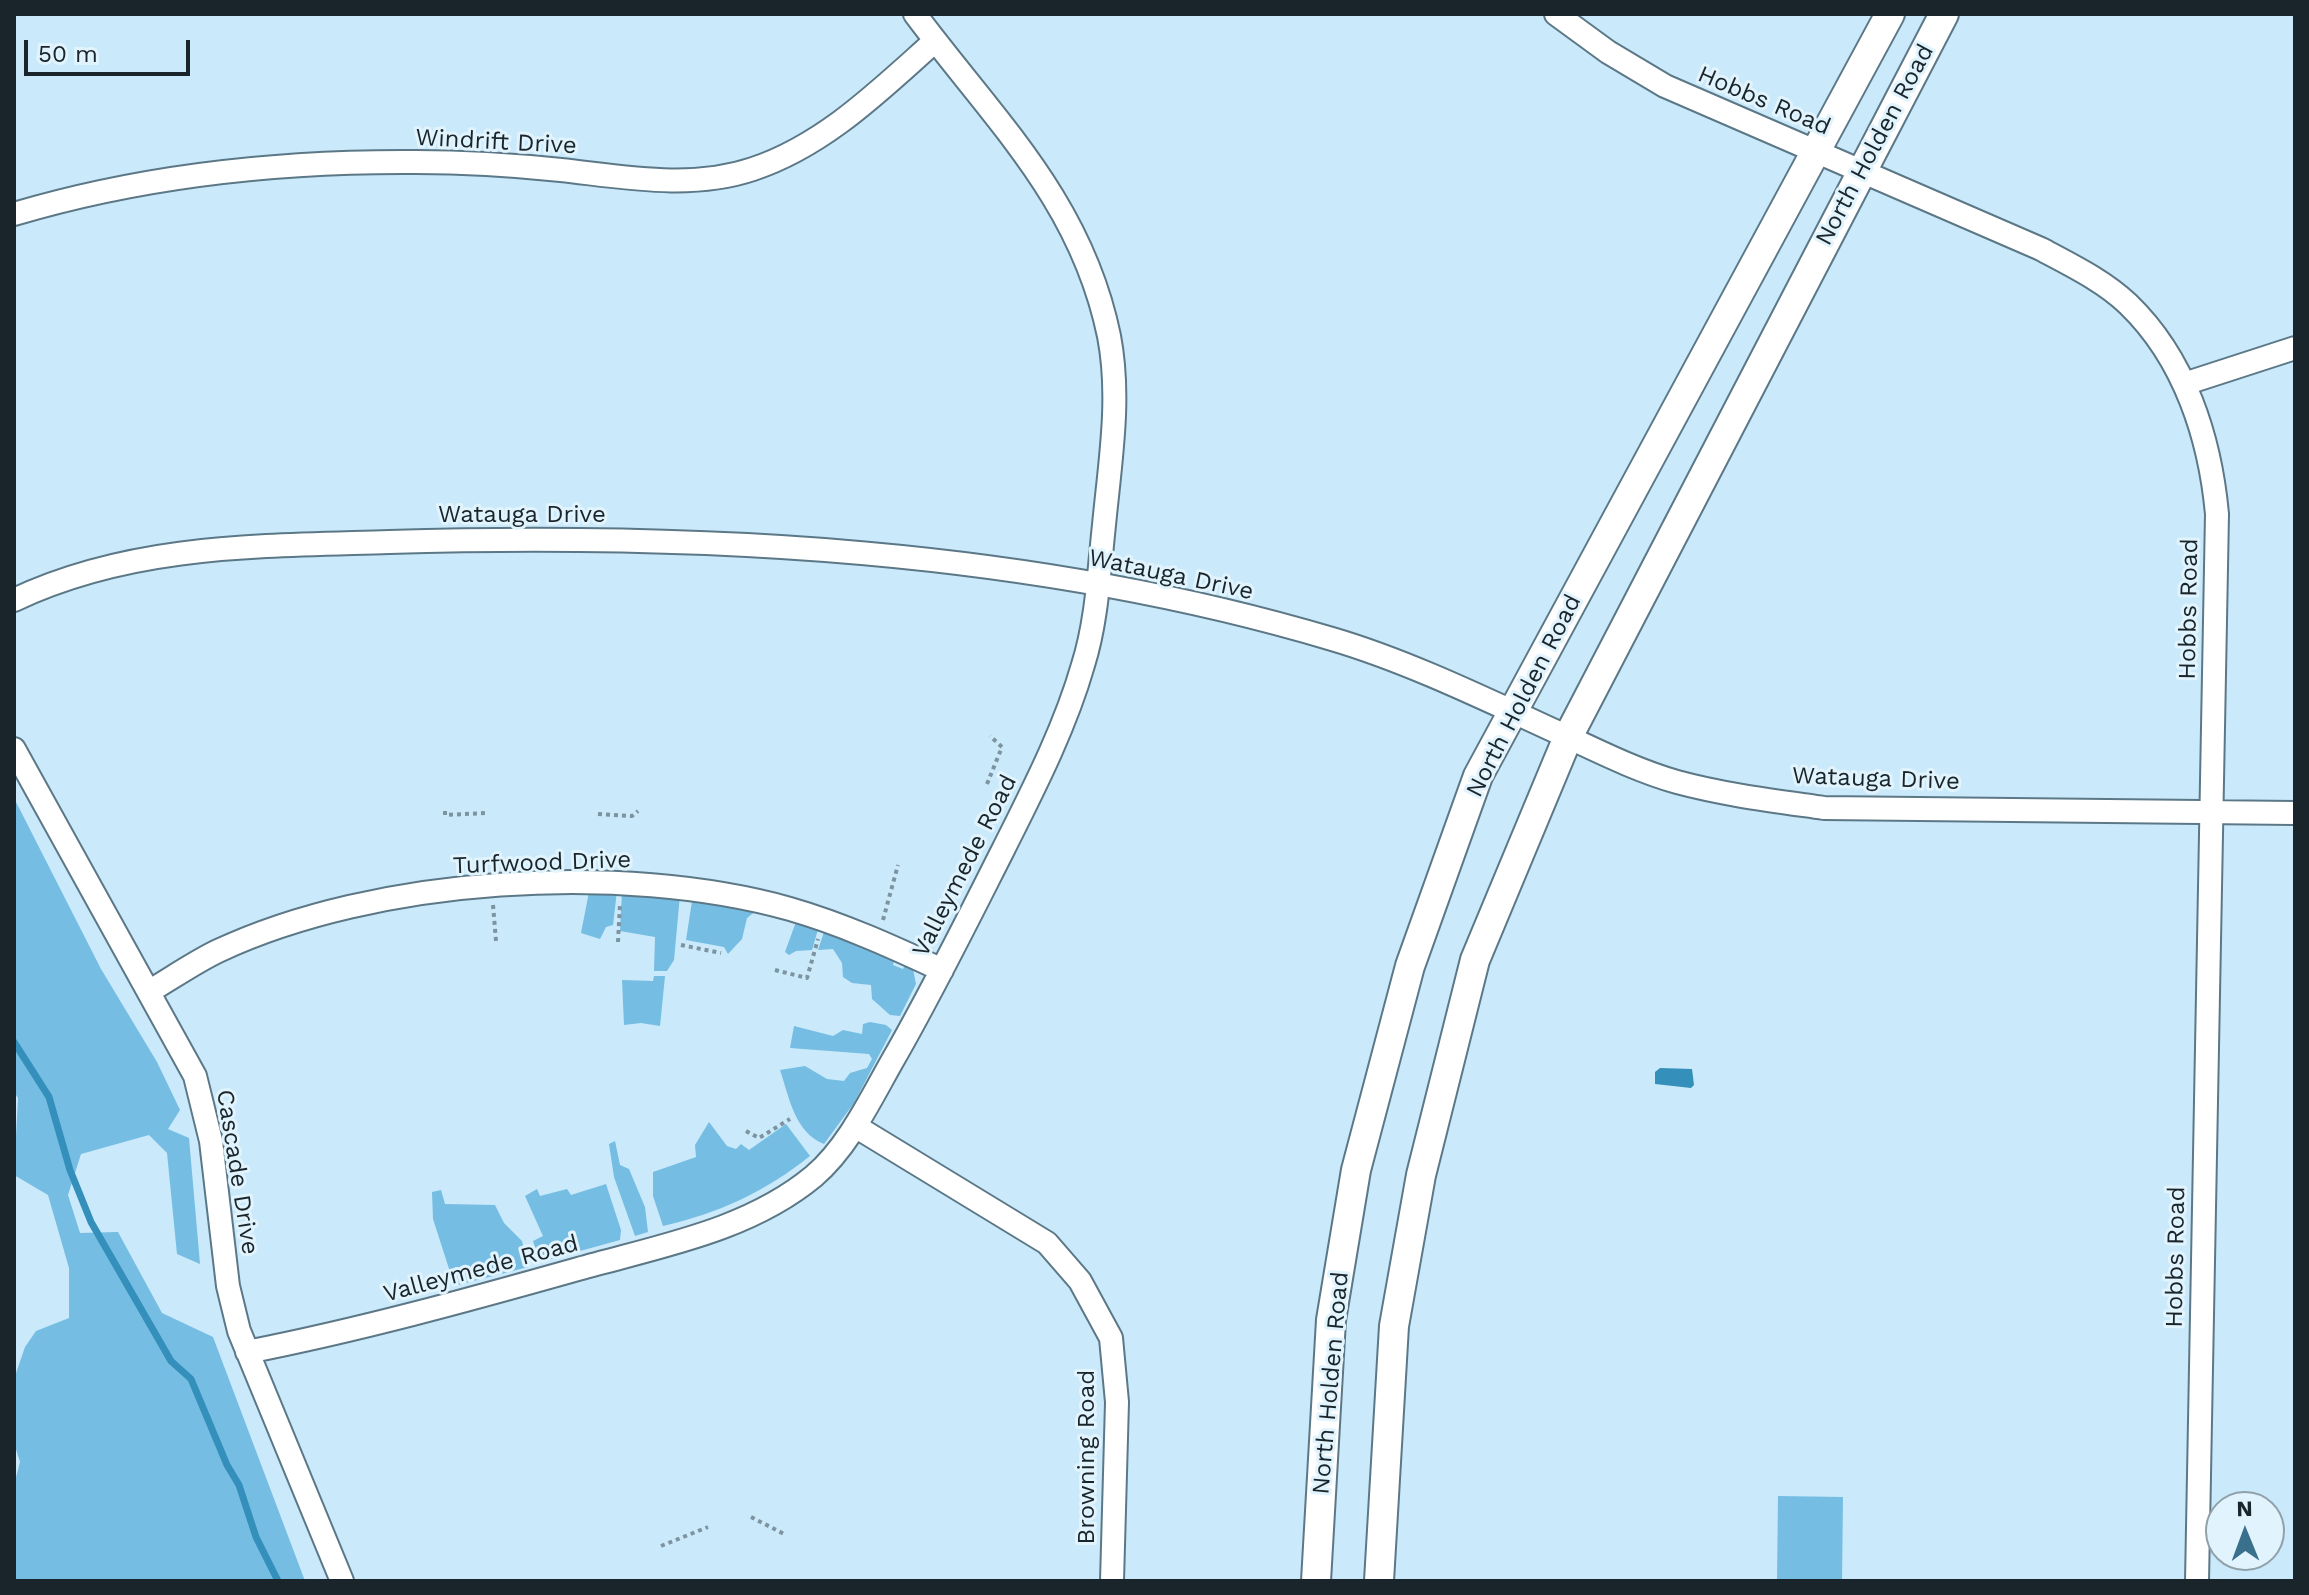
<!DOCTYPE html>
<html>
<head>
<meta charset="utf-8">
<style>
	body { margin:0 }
	#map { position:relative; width:2309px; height:1595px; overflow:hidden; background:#cae9fa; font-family:"Work Sans",sans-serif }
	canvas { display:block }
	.frame { position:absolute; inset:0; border:16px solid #19252b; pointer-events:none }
	.north { position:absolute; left:2205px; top:1491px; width:80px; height:80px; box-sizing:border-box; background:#e1f4fe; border:2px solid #91a1aa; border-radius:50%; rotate:359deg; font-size:22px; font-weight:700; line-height:32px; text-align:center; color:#19252b }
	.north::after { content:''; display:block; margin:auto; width:28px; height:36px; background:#39708b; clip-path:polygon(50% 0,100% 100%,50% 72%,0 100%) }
	.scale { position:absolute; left:24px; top:40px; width:166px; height:36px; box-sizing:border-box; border:4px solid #19252b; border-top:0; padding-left:10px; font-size:24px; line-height:28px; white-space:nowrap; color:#19252b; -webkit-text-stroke:6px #e1f4fe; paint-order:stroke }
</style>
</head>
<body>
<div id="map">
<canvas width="2309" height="1595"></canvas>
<div class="frame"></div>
<div class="north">N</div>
<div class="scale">50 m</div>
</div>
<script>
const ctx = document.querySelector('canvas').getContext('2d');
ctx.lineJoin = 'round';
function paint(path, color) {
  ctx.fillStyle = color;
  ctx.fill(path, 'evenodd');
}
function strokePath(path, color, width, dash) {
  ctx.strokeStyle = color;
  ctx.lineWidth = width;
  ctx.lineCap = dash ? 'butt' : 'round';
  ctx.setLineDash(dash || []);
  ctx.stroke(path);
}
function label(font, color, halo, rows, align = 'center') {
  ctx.font = font + ' "Work Sans",sans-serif';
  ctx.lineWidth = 6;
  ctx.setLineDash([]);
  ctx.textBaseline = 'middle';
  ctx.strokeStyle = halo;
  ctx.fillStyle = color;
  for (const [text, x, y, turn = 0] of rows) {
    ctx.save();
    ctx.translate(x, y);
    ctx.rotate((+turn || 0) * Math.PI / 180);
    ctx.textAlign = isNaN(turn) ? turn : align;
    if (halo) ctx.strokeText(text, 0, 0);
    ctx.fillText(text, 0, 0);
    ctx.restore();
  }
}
const green = new Path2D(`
	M14,798L101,969L157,1062L180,1110L168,1129L189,1138L200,1264L177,1254L167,1153L149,1135L81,1154L68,1195L80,1233L118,1232L162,1313L213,1337L305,1581H14V1485L20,1462L14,1443V1379L25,1347L36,1331L69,1318V1268L48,1195L14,1175L18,1098L14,1092Z
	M617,891L613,925L606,927L600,939L581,933L589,892Z
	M622,892L680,895L674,960L667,971H654L655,937L620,931Z
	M692,901L760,908L747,918L742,939L728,954L724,947L686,940Z
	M797,919L819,926L812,950L796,951L789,955L785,952Z
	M825,929L895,958L893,965L903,969L905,964L913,969L916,984L900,1016L890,1015L872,999L871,985L852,983L843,977L842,963L833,949L818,950Z
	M654,976H665L660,1026L641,1023L624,1025L622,980L653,981Z
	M870,1022L886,1025L892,1030L854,1103L824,1144C794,1132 789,1096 780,1070L805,1066L827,1079L844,1081L850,1073L867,1068L872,1059L869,1054L790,1048L794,1026L833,1036L843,1030L862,1034L863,1024Z
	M709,1122L727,1146L736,1149L741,1144L749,1150L786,1124L810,1156C765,1192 719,1213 663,1226L653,1196V1172L696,1157L695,1145Z
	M615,1141L620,1165L629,1169L645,1207L648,1232L635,1236L614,1177L609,1144Z
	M606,1184L621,1230L620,1240L540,1262L533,1241L543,1236L525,1196L537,1189L540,1196L567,1189L571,1195Z
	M441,1190L445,1204L495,1205L504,1223L522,1241L528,1267L458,1285L452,1278L433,1219L432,1192Z
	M1778,1496L1843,1497L1842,1581H1777Z`);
const water = new Path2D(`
	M1660,1068L1692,1069L1694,1085L1691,1088L1655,1084V1072Z`);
const stream = new Path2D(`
	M14,1042L49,1097L70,1170L91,1222L171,1361L191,1379L227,1465L239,1485L256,1537L278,1581`);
const path = new Path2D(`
	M987,784L1002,747L990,736
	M445,811V815L487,813
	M598,814L632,816L638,811
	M493,905L496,941
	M883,920L898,865
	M618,942L620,904
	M681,945L721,953
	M775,970L807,978L818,939
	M746,1131L759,1138L790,1119
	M751,1517L786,1535
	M661,1546L708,1527`);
const minor = new Path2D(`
	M1556,14L1608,52L1665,86L2041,249C2071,265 2104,281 2128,304C2185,359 2210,438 2217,514L2197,1581
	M14,214C142,176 282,161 416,162C464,162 513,165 561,170C624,177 691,190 753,169C825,145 880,90 935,41
	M2184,384L2295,348
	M14,600C132,544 261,546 389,542C702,533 1030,549 1332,639C1407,661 1485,699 1557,732C1596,750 1635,770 1677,782C1725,795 1775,801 1824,808L2295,813
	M14,749L195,1076L211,1141L228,1286L239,1331L342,1581
	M150,991C172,978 195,962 218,951C376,877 622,862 790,909C842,924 893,947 942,970
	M855,1126L1047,1243L1080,1281L1111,1338L1117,1402L1112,1581
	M247,1352C359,1330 468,1300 578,1269C659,1246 748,1231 814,1176C849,1146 871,1098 894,1058C933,990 968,919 1004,848C1033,790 1065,728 1083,665C1097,621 1099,571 1104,525C1110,462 1121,398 1109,336C1081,200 994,120 915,14`);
const major = new Path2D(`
	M1316,1581L1331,1320L1356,1170L1410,966L1478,776L1890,14
	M1379,1581L1394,1326L1421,1175L1475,960L1568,737L1944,14`);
const streetNames = [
	["Hobbs Road",1764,101,23],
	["Windrift Drive",496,142,3],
	["North Holden Road",1875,145,-62],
	["Watauga Drive",522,515],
	["Watauga Drive",1171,575,12],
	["Hobbs Road",2189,609,-89],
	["North Holden Road",1524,696,-63],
	["Watauga Drive",1876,779,2],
	["Turfwood Drive",542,863,-2],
	["Valleymede Road",965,866,-63],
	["Cascade Drive",237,1172,81],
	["Hobbs Road",2176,1257,-89],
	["Valleymede Road",481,1269,-15],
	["North Holden Road",1331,1383,-85],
	["Browning Road",1087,1457,-90]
];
paint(green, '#75bde2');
paint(water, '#3490ba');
strokePath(stream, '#3490ba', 7);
strokePath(minor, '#5c7887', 26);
strokePath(major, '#5c7887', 32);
strokePath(path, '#7d93a0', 4, [4, 4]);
strokePath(minor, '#fff', 22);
strokePath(major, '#fff', 28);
label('24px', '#19252b', '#e1f4fe', streetNames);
</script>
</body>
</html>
